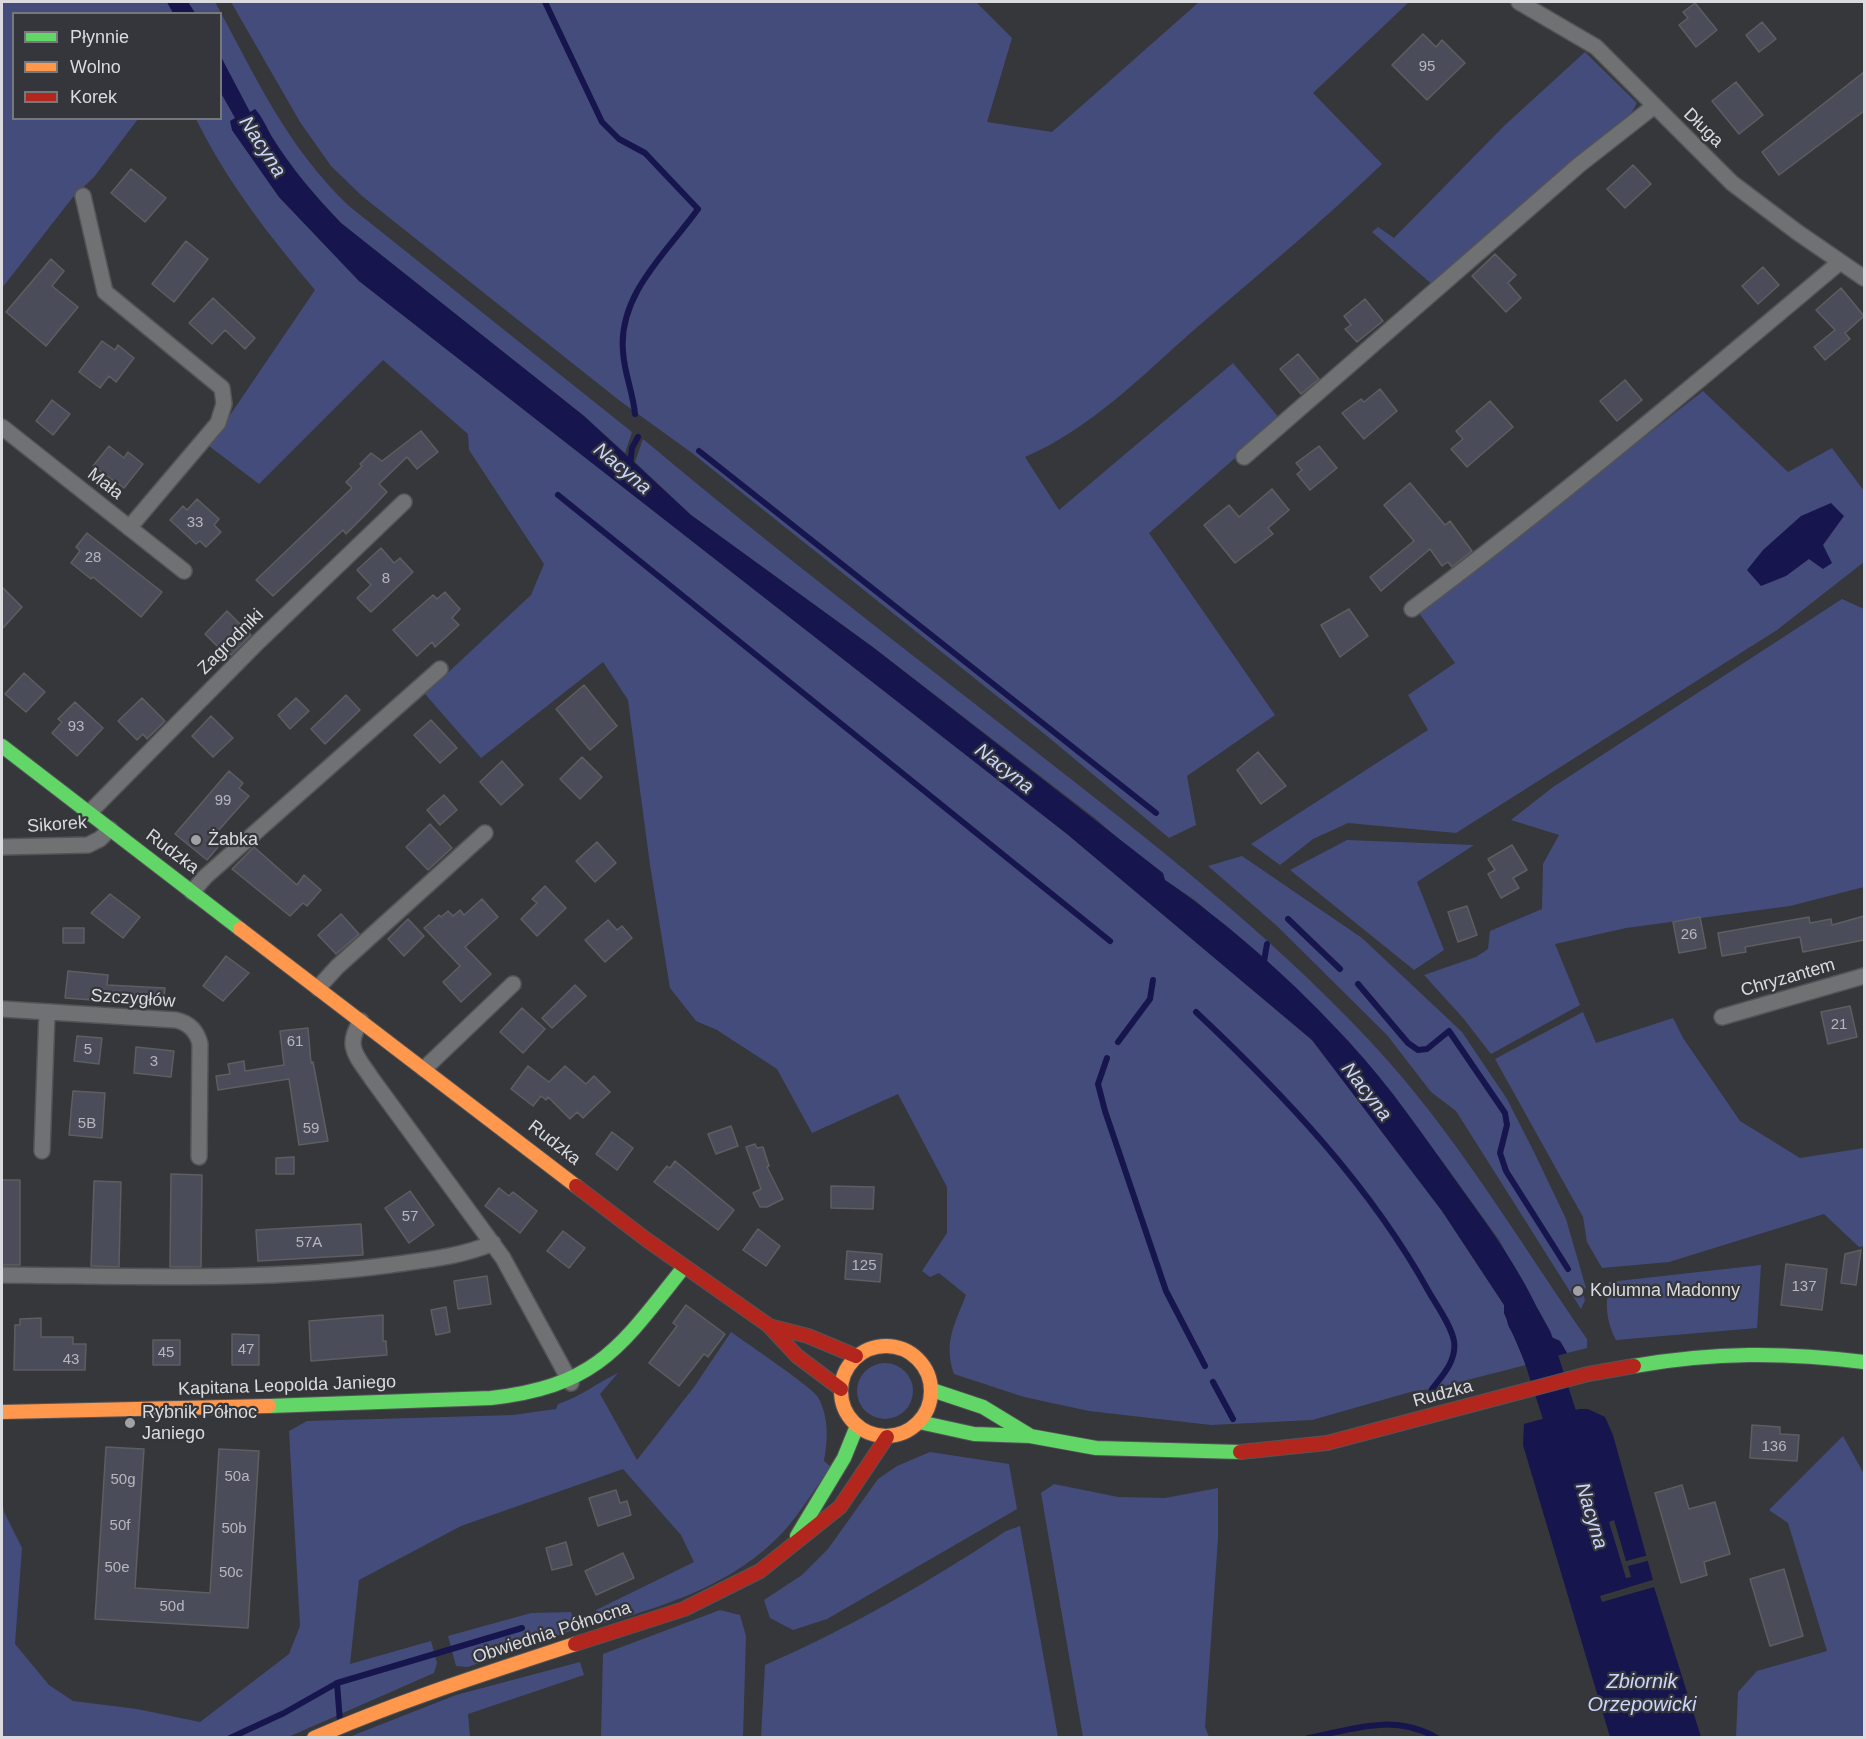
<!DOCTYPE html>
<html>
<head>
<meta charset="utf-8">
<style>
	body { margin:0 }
	#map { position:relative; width:1866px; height:1739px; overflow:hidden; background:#36373a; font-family:Arial,sans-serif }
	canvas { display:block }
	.frame { position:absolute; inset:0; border:3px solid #dadbde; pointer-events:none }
	.legend { position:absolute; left:12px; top:12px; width:210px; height:108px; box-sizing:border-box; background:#35363b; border:2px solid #77787c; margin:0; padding:8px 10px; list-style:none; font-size:18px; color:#dadbde }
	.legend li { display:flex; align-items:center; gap:12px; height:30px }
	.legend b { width:30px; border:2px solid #77787c }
</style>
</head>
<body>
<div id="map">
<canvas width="1866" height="1739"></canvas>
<div class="frame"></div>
<ul class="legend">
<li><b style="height:8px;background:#63d668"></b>Płynnie</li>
<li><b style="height:8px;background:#ff974d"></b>Wolno</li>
<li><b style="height:8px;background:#b3261e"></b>Korek</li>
</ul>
</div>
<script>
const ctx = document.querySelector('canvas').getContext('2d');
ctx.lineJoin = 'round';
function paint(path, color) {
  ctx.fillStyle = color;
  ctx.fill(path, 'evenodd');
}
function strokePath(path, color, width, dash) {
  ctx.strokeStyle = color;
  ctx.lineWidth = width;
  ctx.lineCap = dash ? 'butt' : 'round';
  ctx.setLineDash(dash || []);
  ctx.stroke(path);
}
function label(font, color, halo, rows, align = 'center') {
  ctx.font = font + ' Arial,sans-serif';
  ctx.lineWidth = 4.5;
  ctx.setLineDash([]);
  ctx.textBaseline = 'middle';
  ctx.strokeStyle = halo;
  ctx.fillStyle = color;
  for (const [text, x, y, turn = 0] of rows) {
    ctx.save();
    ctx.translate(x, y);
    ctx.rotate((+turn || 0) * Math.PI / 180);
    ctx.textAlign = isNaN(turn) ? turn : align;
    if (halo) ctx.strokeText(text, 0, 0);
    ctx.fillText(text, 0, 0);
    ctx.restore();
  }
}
const green = new Path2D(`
	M2,2H167L173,13L14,14V118L138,119L94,177L73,197L2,288Z
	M188,2H215C256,77 286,146 349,206L632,432L625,453L584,416L341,223C316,197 291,168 272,137C266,127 263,118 255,109L250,113L221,57L220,14L195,13Z
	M231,2H976L1012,38L987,122L1052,132L1199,2H1409L1313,93L1382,164C1322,222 1258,275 1195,329C1143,375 1089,430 1025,457L1059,510L1233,363L1280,419L1149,533L1275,715L1187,776L1196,825L1169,838L1047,736L692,453L620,401L362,196L331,166L300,122Z
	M1585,52L1637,103L1632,112L1571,163L1435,287L1372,232L1378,227L1394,238L1505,125Z
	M221,93L236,118L232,130L279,197L359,281L1067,834L1312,1040L1442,1211L1504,1305V1313L1526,1365L1432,1389L1414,1391L1312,1420L1211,1425L1089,1411L1024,1397L954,1374C943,1342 955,1324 966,1295L939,1273L930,1277L922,1271L947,1233V1187L898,1094L812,1133L777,1069L717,1030L696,1021L670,988L650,865L628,700L603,662L481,758L425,694L531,595L544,564L469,450L468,434L383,360L259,484L209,446L315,290C268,234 229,185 196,119L220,118Z
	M1703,391L1788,472L1832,448L1864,491V562L1777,630L1456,833L1348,823L1313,839L1280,865L1251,844L1428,730L1408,695L1455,663L1419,613ZM1833,535L1823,545V568L1809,559Z
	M643,439C769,545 900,645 1030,747C1149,840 1266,930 1369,1040C1453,1129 1517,1238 1587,1339V1348L1567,1353L1560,1341L1549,1336L1542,1317L1499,1240L1443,1162L1350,1043L1302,994L1196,901L1165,880L1096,819L874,648L691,515L635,462Z
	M1842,599L1864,609V887L1790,906L1626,928L1555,944L1580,1005L1491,1054L1463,1018L1424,975L1476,957L1488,949L1490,931L1542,909L1543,864L1559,835L1511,820L1553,787Z
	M1347,840L1474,845L1417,882L1444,950L1414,970L1290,870Z
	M1242,856L1362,938L1462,1032L1507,1099L1534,1152L1566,1219L1586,1288L1582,1290L1585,1300L1581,1309L1456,1111L1431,1092L1387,1035L1277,926L1208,866Z
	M1583,1012L1596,1043L1673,1018L1683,1038L1740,1121L1800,1158L1864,1148V1246L1859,1247L1824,1214L1669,1262L1602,1268L1587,1242L1583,1217L1495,1059Z
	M1761,1265L1757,1328L1616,1340C1606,1322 1605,1303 1609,1282Z
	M731,1332C745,1342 813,1388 818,1397C829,1417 828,1440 824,1461L831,1467C815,1488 801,1512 784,1531C736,1584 663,1607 597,1625L596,1610L694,1562L681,1535L623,1469L461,1526L359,1580L350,1664L431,1641L437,1663L434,1673L286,1738L2,1737V1498L4,1512L22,1548L15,1644L49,1685L73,1701L137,1709L200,1722L289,1654L300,1626L289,1431L307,1421L513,1415L556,1409L558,1404C580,1397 597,1383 618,1373L600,1394L637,1460L694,1387Z
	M857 1391a28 28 0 1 1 56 0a28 28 0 1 1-56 0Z
	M1843,1436L1864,1474V1737H1736L1738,1692L1757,1671L1827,1651L1788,1523L1769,1510Z
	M930,1452L1009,1464L1017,1509L827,1619L793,1630L770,1618L764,1600L802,1575L828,1549L878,1479L897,1466Z
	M1054,1484L1118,1497L1165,1498L1218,1488V1538L1205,1727L1209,1737H1083L1041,1493Z
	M1020,1526L1058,1737H761L765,1665C850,1628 929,1582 1006,1531Z
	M720,1610L740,1615L746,1636L743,1737H601L603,1654Z
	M571,1612L576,1629L468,1667L456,1666L448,1636L531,1613Z
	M580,1662L584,1675L468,1714L470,1737H349L456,1695Z`);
const water = new Path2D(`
	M167,2H188L195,13H173Z
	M221,57L250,112L255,109C263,118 266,127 272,137C291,168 316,197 341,223L584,416L691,515L874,648L1163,873L1165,880C1232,926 1295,983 1350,1043C1390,1086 1424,1136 1458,1184C1492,1231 1529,1281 1549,1336L1560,1341L1567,1353L1526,1365L1504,1313V1305L1442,1211L1312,1040L1067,834L359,281L279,197L232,130L230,121L235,118L221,93Z
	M1831,503L1844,516L1823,545L1832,563L1823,569L1809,559L1786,576L1761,586L1747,570L1763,550L1801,516Z
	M1579,1409H1588L1605,1417L1613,1435L1653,1580L1601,1596L1602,1601L1654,1587L1701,1737H1610L1523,1445L1524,1424Z`);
const pier = new Path2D(`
	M1614,1520L1626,1561L1649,1555L1651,1560L1628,1566L1631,1577L1626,1578L1609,1522Z
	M1656,1579L1654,1583L1604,1598L1654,1584L1657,1586L1602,1602L1600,1596Z`);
const stream = new Path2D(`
	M545,2L602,122L619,139L645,153L698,209C668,251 618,294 623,351C624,373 633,392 635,414
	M699,451L1156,813
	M630,465L632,448L638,437
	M558,495L1110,941
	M1288,919L1340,969
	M1263,967L1267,944
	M1358,984L1408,1043L1418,1050L1427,1049L1449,1031L1505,1113L1507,1125L1500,1153L1506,1171L1568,1269
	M1196,1012C1284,1095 1370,1185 1429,1292C1437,1306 1451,1325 1454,1341C1457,1360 1443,1375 1432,1389
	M1118,1042L1150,999L1153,980
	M1107,1058L1098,1084L1105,1111L1166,1291L1205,1366
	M1213,1382L1233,1419
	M337,1683L340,1722
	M230,1738L284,1713L337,1683L522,1628
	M1308,1738C1354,1729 1394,1713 1437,1738`);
const river = new Path2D(`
	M1524,1319L1535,1339L1574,1460`);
const building = new Path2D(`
	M1695,3L1717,30L1696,47L1679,25L1688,18L1683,12Z
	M1762,22L1776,39L1759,52L1746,35Z
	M1423,34L1436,47L1442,40L1465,63L1427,100L1392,65Z
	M1864,72V111L1779,175L1762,152Z
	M1736,82L1763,115L1739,134L1712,101Z
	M1633,165L1651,184L1625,208L1607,189Z
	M131,169L166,198L145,222L111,193Z
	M186,241L208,259L174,302L152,284Z
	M1495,254L1516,275L1508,283L1521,298L1506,312L1472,276Z
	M51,259L64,271L52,286L78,307L46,346L6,312Z
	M1763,267L1779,285L1758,304L1742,286Z
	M1841,288L1864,316L1845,333L1850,339L1825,360L1814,347L1835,330L1816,310Z
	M213,298L255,338L245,349L225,330L212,344L189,323Z
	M1365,299L1383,321L1357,342L1345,329L1351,325L1344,316Z
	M102,341L115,350L118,345L134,358L116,382L109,376L100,388L79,372Z
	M1298,354L1319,379L1301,394L1280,369Z
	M1625,380L1642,400L1617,421L1600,401Z
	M1380,389L1397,411L1364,439L1342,413L1361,399L1364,402Z
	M52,400L70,414L53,435L36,421Z
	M1490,401L1513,427L1467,467L1451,449L1463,439L1456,431Z
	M421,431L438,452L417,469L407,457L379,484L387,492L366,514L346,534L343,530L273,596L256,580L352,488L346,482L362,466L360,464L371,453L382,461Z
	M109,446L124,458L128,452L143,464L124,488L93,466Z
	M1319,446L1337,468L1310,490L1297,474L1302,470L1296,463Z
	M1410,483L1445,525L1450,521L1472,551L1452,567L1448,562L1442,566L1430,549L1381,591L1370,577L1414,541L1384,505Z
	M1272,489L1289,510L1268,528L1273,534L1235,563L1204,525L1229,505L1239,517Z
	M197,499L219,519L214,525L221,532L206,547L200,541L196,544L170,520L183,506L187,510Z
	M87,533L162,592L141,617L93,577L91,579L71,563L80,551L76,547Z
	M381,548L394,563L400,558L413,572L371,612L357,598L371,585L357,570Z
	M2,587L22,607L2,629Z
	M445,592L460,609L452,618L459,625L435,647L432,642L417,656L393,630L433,595L437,599Z
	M1349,609L1368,636L1340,657L1321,625Z
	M227,611L251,635L231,655L226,651L224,653L205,634Z
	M24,673L45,692L26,712L5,694Z
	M584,685L617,726L590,750L556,709Z
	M346,695L360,710L325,744L311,729Z
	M142,698L165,721L147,739L143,734L137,740L118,721Z
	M296,698L309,711L290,729L278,715Z
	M75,702L103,728L77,756L52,733L62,722L58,719Z
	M211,716L233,738L213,757L192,736Z
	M431,720L457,748L440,763L414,735Z
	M1258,752L1286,786L1261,804L1237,770Z
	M582,757L602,777L580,799L560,779Z
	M502,761L523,785L501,805L480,782Z
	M229,771L243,783L239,788L249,796L210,840L218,847L207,860L175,834Z
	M444,795L457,810L440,825L427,810Z
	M430,824L452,848L428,870L406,847Z
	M597,842L616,863L595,882L576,861Z
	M1512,845L1527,870L1513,878L1519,888L1501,898L1488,874L1495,870L1488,859Z
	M254,847L297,885L304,875L321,890L307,906L303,903L290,916L232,869Z
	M545,886L566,908L537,936L521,919L537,903L532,899Z
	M110,894L140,917L123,938L91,913Z
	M482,899L498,917L465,947L491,974L461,1002L443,982L460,966L424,928L439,915L441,917L448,911L453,916L460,910L464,915Z
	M1467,906L1477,935L1458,942L1448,912Z
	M341,914L359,934L336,954L318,935Z
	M1864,916V940L1803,952L1800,937L1745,947L1746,952L1722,956L1718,933L1809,917L1810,923L1831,919L1832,925Z
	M1700,917L1706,948L1679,953L1673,922Z
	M408,919L424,936L404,956L388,939Z
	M608,920L617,930L622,926L632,938L605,962L585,940Z
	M63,928H84V943H63Z
	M226,956L249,973L223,1001L203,986Z
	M68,971L108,975L107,985L165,988L163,1005L65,998Z
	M575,985L586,996L552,1028L542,1018Z
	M1850,1006L1857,1037L1828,1044L1821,1012Z
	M522,1008L545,1029L523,1053L500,1032Z
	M308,1028L311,1063L313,1062L328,1141L299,1145L289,1079L218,1090L216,1076L230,1074L228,1064L244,1061L245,1071L284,1065L280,1031Z
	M77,1036L102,1038L99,1064L74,1061Z
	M136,1047L174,1051L171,1077L134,1073Z
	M528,1066L549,1082L565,1066L586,1084L594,1076L610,1092L583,1118L577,1112L570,1119L548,1097L546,1100L541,1096L533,1106L511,1089Z
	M73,1091L105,1093L102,1138L69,1135Z
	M731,1126L738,1146L716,1154L708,1134Z
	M612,1132L633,1148L617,1170L596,1154Z
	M755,1144L757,1148L763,1147L769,1166L767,1167L783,1199L767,1207H760L753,1193L761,1189L746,1147Z
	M294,1157V1174H276V1158Z
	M675,1161L734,1210L718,1230L654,1182L667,1166L670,1168Z
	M171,1174L202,1175L201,1267H170Z
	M2,1180H20V1265H2Z
	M94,1181L121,1182L119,1267L91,1266Z
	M831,1186L874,1187L873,1209L831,1208Z
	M499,1188L509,1196L513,1192L537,1211L520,1233L485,1206Z
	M410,1191L434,1225L409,1243L385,1208Z
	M361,1224L363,1255L258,1261L256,1230Z
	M758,1229L780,1246L766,1266L743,1250Z
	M563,1231L585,1248L569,1268L547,1251Z
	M1861,1250L1856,1285L1841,1283L1845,1254Z
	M847,1251L882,1254L880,1282L845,1279Z
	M1786,1264L1827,1269L1822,1310L1781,1305Z
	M487,1276L491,1304L458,1309L454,1281Z
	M686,1305L725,1334L708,1357L704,1354L679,1386L649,1363L677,1326L673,1323Z
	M446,1307L450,1332L436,1335L431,1310Z
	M383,1315V1341H386L387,1355L311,1361L309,1321Z
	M41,1318V1337H73V1344H86L85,1370H14L15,1325H20V1319Z
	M232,1334L259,1335V1365H232Z
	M153,1340H180V1365H153Z
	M1752,1425L1780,1427V1434L1799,1435L1797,1461L1750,1458Z
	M106,1447L144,1449L135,1588L210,1593L219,1449L259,1451L248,1628L95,1619Z
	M1682,1485L1689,1509L1715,1502L1730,1554L1704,1562L1707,1575L1681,1583L1655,1493Z
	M616,1490L620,1503L627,1501L631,1515L598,1526L589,1498Z
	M566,1542L572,1565L552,1570L546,1548Z
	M623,1553L634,1578L596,1595L585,1571Z
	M1784,1569L1803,1636L1770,1646L1750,1579Z`);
const street = new Path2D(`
	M1519,2L1596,47L1732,183L1797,232L1864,278
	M83,196L105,292L222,388L224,404L218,423L129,528
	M2,427L184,571
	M1244,457L1579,165L1653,107
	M1412,609C1559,499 1700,380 1840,262
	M89,813L258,642L404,502
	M2,847L88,845L100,839L110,829
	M192,892L205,877L440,669
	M318,988L337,967L485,833
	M2,1009L176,1020C189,1023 197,1031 200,1044L199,1157
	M1722,1017L1864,976
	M361,1021C344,1047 357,1056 372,1079L503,1258L571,1383
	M424,1069L513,984
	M42,1151L47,1012
	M2,1275C131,1276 262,1282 390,1265C425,1260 460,1257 493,1243`);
const fast = new Path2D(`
	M2,746L240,929
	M1634,1366C1713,1352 1785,1352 1864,1362
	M932,1390L983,1407L1029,1435
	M269,1406L491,1398C598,1386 621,1346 684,1267
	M919,1422L974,1434L1030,1436L1096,1448L1240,1452
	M797,1536L844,1458L857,1426`);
const slow = new Path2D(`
	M240,929L576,1186
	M841 1391a45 45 0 1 1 90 0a45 45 0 1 1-90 0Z
	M2,1412L269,1406
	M314,1738C399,1701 487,1673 575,1644`);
const jam = new Path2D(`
	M576,1186L647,1240L768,1325L797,1356L841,1389
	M769,1326L808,1336L856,1356
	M1240,1452L1327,1443L1588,1374L1634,1366
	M575,1644L684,1609L760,1571L840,1507L887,1437`);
const markers = [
	[196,840,6,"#a1a2a5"],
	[1578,1291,6,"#a1a2a5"],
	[130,1423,6,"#a1a2a5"]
];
const numberNames = [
	["95",1427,67],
	["33",195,523],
	["28",93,558],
	["8",386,579],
	["93",76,727],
	["99",223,801],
	["26",1689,935],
	["21",1839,1025],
	["61",295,1042],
	["5",88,1050],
	["3",154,1062],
	["5B",87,1124],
	["59",311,1129],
	["57",410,1217],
	["57A",309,1243],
	["125",864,1266],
	["137",1804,1287],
	["47",246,1350],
	["45",166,1353],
	["43",71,1360],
	["136",1774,1447],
	["50a",237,1477],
	["50g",123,1480],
	["50f",120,1526],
	["50b",234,1529],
	["50e",117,1568],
	["50c",231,1573],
	["50d",172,1607]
];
const streetNames = [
	["Długa",1703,128,44],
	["Mała",105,484,38],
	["Zagrodniki",231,642,-45],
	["Sikorek",57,825,-4],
	["Rudzka",172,852,37],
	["Chryzantem",1788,978,-16],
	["Szczygłów",133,999,4],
	["Rudzka",554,1143,38],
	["Kapitana Leopolda Janiego",287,1386,-2],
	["Rudzka",1443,1394,-15],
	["Obwiednia Północna",552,1633,-18]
];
const poiNames = [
	["Żabka",208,840],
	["Kolumna Madonny",1590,1291],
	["Rybnik Północ",142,1413],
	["Janiego",142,1434]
];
const waterNames = [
	["Nacyna",262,147,57],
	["Nacyna",622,469,40],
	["Nacyna",1004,769,38],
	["Nacyna",1366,1092,52],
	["Nacyna",1591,1516,73],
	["Zbiornik",1642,1682],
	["Orzepowicki",1642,1705]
];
paint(green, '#444c7c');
paint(water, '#17154e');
paint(pier, '#36373a');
strokePath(stream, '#17154e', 6);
strokePath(river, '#17154e', 34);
paint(building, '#4b4c5a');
strokePath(building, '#5d5e60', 1.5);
strokePath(street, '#535457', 18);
strokePath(fast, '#535457', 16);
strokePath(slow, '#535457', 16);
strokePath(jam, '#535457', 16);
strokePath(street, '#707173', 15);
strokePath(fast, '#63d668', 14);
strokePath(slow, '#ff974d', 14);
strokePath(jam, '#b3261e', 14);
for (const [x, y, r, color] of markers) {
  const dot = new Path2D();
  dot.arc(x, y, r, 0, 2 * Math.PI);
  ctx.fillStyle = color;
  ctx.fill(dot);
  strokePath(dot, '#35363b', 2);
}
label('15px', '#b6b7bd', null, numberNames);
label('18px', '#dadbde', '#35363b', streetNames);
label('18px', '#dadbde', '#35363b', poiNames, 'left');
label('italic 20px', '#ccd5fc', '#35363b', waterNames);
</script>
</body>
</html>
